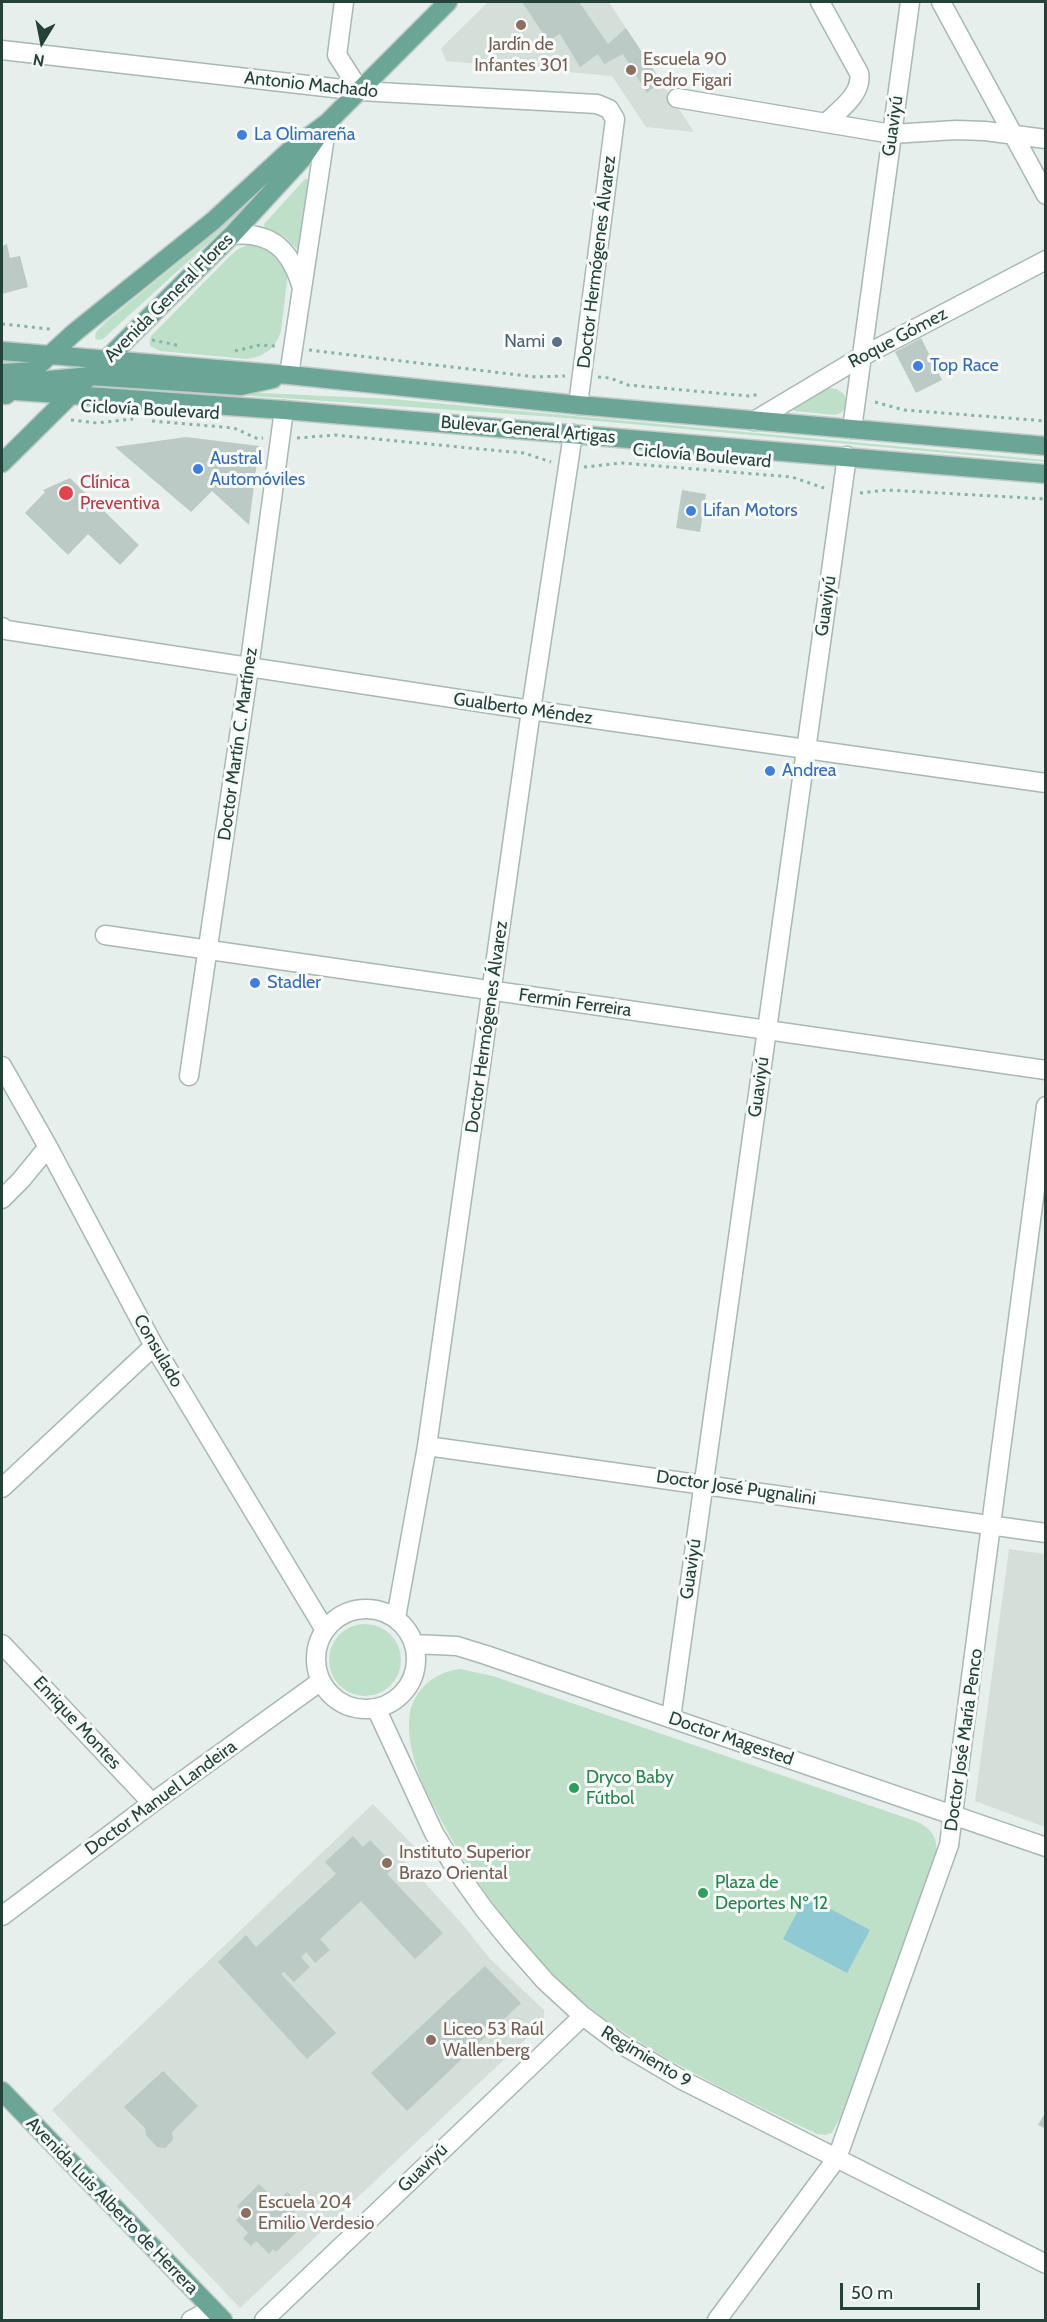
<!DOCTYPE html>
<html>
<head>
<meta charset="utf-8">
<style>
	body { margin:0 }
	#map { position:relative; width:1047px; height:2322px; overflow:hidden; background:#e6efeb; font-family:Cabin,sans-serif }
	canvas { display:block }
	.frame { position:absolute; inset:0; border:3px solid #24423a; pointer-events:none }
	.north { position:absolute; left:12px; top:12px; width:60px; height:60px; -webkit-text-stroke:4px #f7fbf9; paint-order:stroke; rotate:190deg; font-size:16px; font-weight:700; line-height:24px; text-align:center; color:#24423a }
	.north::after { content:''; display:block; margin:auto; width:21px; height:27px; background:#24423a; clip-path:polygon(50% 0,100% 100%,50% 72%,0 100%) }
	.scale { position:absolute; left:840px; top:2283px; width:140px; height:27px; box-sizing:border-box; border:3px solid #24423a; border-top:0; padding-left:8px; font-size:18px; line-height:21px; white-space:nowrap; color:#24423a; -webkit-text-stroke:4px #f7fbf9; paint-order:stroke }
</style>
</head>
<body>
<div id="map">
<canvas width="1047" height="2322"></canvas>
<div class="frame"></div>
<div class="north">N</div>
<div class="scale">50 m</div>
</div>
<script>
const ctx = document.querySelector('canvas').getContext('2d');
ctx.lineJoin = 'round';
function paint(path, color) {
  ctx.fillStyle = color;
  ctx.fill(path, 'evenodd');
}
function strokePath(path, color, width, dash) {
  ctx.strokeStyle = color;
  ctx.lineWidth = width;
  ctx.lineCap = dash ? 'butt' : 'round';
  ctx.setLineDash(dash || []);
  ctx.stroke(path);
}
function label(font, color, halo, rows, align = 'center') {
  ctx.font = font + ' Cabin,sans-serif';
  ctx.lineWidth = 6;
  ctx.setLineDash([]);
  ctx.textBaseline = 'middle';
  ctx.strokeStyle = halo;
  ctx.fillStyle = color;
  for (const [text, x, y, turn = 0] of rows) {
    ctx.save();
    ctx.translate(x, y);
    ctx.rotate((+turn || 0) * Math.PI / 180);
    ctx.textAlign = isNaN(turn) ? turn : align;
    if (halo) ctx.strokeText(text, 0, 0);
    ctx.fillText(text, 0, 0);
    ctx.restore();
  }
}
const built = new Path2D(`
	M488,2H609L694,132L646,127L612,76L446,61L441,48Z
	M1009,1549L1045,1554V1827L975,1801Z
	M373,1804L415,1847L403,1859L464,1926L490,1959L544,2010V2022L240,2308L52,2110Z`);
const green = new Path2D(`
	M273,177L216,236L103,339L98,340L95,338L96,332L108,320L216,232Z
	M305,179L312,180L300,252L284,236L265,230L264,224Z
	M250,244H257L275,250L288,273L281,331C275,349 265,356 247,359L160,351L150,346V339L152,335L231,255L238,249Z
	M110,386L392,399L1045,460V462L554,417Z
	M829,388L837,389L844,394C849,404 846,412 835,415L794,411V407Z
	M329 1660a36 36 0 1 1 72 0a36 36 0 1 1-72 0Z
	M460,1669L493,1676L918,1822C931,1829 938,1837 936,1854L841,2116L832,2133L825,2135L817,2134C752,2103 688,2073 628,2035C552,1987 488,1906 446,1829C429,1797 408,1761 409,1723C409,1694 432,1672 460,1669Z`);
const water = new Path2D(`
	M806,1896L870,1930L847,1973L783,1939Z`);
const building = new Path2D(`
	M522,2H579L608,44L626,28L661,81L647,93L623,54L604,64L598,54L580,67L560,34L548,41Z
	M7,244L10,258L20,256L28,287L2,294V246Z
	M921,338L942,380L916,393L895,352Z
	M186,437L259,446L249,525L212,491L191,512L115,447Z
	M70,478L139,545L120,565L88,534L68,555L25,513L45,492L43,490Z
	M682,490L706,494L700,532L676,528Z
	M353,1836L363,1847L370,1840L395,1866L387,1874L443,1933L415,1959L361,1901L320,1939L330,1950L315,1963L306,1952L301,1957L310,1967L294,1982L284,1972L281,1974L336,2033L307,2059L218,1962L246,1935L256,1947L336,1874L325,1862Z
	M485,1966L521,2003L407,2111L371,2073Z
	M163,2071L198,2106L172,2132L173,2140L165,2148L157,2147L146,2135L145,2128L124,2107Z
	M1046,2111V2129L1038,2125Z
	M259,2184L277,2202L287,2192L299,2203L292,2209L302,2219L295,2226L299,2230L276,2252L273,2249L269,2254L256,2241L251,2246L243,2238L248,2233L236,2220L243,2213L237,2206Z`);
const path = new Path2D(`
	M2,324L50,329
	M152,340L181,346
	M309,350L536,377L565,376
	M235,351L260,345L276,346
	M598,377L610,378L628,385L749,396L761,394
	M875,402L904,410L1046,421
	M71,420L97,423L133,419
	M152,421L234,428L258,439L263,438
	M297,438L335,435L501,451L524,453L551,462
	M584,467L622,463L792,477L824,488
	M860,493L887,490L1046,499`);
const minor = new Path2D(`
	M344,2L337,55L360,91
	M820,2L859,73C863,94 839,110 826,123
	M941,2L1046,195
	M2,50L360,91L597,104L609,109L615,119L578,405
	M677,98L892,134L956,130L985,131L1046,139
	M232,235C273,231 291,251 302,288
	M289,375L327,123
	M754,421L861,357L1046,260
	M852,429L910,2
	M2,627L6,630L531,710L1046,783
	M105,935L1046,1070
	M2,1066L48,1147L154,1346L325,1630
	M189,1076L249,668L284,410
	M2,1199L21,1180L48,1147
	M427,1446L1046,1533
	M2,1488L154,1346
	M316 1659a50 50 0 1 1 100 0a50 50 0 1 1-100 0Z
	M396,1618L427,1446L531,710L573,434
	M2,1644L152,1803
	M414,1644L457,1646L486,1655L1046,1847
	M376,1708L434,1833L459,1874L484,1909L510,1941L545,1981L583,2016L619,2043L682,2080L1046,2264
	M671,1718L847,456
	M2,1916L152,1803L321,1681
	M191,2320L212,2309
	M264,2320L583,2016
	M717,2320L837,2158L949,1845L1046,1106`);
const major = new Path2D(`
	M2,351L289,375L578,405L1046,446
	M2,373L36,371
	M24,387L49,380L90,376L241,386L273,379
	M2,390L284,410L1046,474
	M6,395L75,332L213,221L289,151L327,123L448,2
	M2,463L232,235L301,160L317,137
	M2,2091L223,2320`);
const markers = [
	[521,25,6,"#8d6e63"],
	[631,70,6,"#8d6e63"],
	[242,135,6,"#3f7fe0"],
	[557,342,6,"#5c6f8a"],
	[918,366,6,"#3f7fe0"],
	[198,469,6,"#3f7fe0"],
	[66,493,8,"#e0444e"],
	[691,511,6,"#3f7fe0"],
	[770,771,6,"#3f7fe0"],
	[255,983,6,"#3f7fe0"],
	[574,1788,6,"#2e9e5b"],
	[387,1863,6,"#8d6e63"],
	[703,1893,6,"#2e9e5b"],
	[431,2040,6,"#8d6e63"],
	[246,2213,6,"#8d6e63"]
];
const educationNames = [
	["Jardín de",521,45,"center"],
	["Infantes 301",521,66,"center"],
	["Escuela 90",643,60],
	["Pedro Figari",643,81],
	["Instituto Superior",399,1853],
	["Brazo Oriental",399,1874],
	["Liceo 53 Raúl",443,2030],
	["Wallenberg",443,2051],
	["Escuela 204",258,2203],
	["Emilio Verdesio",258,2224]
];
const streetNames = [
	["Antonio Machado",311,85,6],
	["Guaviyú",893,126,-82],
	["Doctor Hermógenes Álvarez",597,262,-83],
	["Avenida General Flores",169,298,-45],
	["Roque Gómez",898,338,-28],
	["Ciclovía Boulevard",150,410,3],
	["Bulevar General Artigas",528,430,5],
	["Ciclovía Boulevard",702,456,5],
	["Guaviyú",826,606,-82],
	["Gualberto Méndez",523,709,8],
	["Doctor Martín C. Martínez",238,744,-82],
	["Fermín Ferreira",575,1003,8],
	["Doctor Hermógenes Álvarez",487,1027,-82],
	["Guaviyú",759,1087,-82],
	["Consulado",158,1351,60],
	["Doctor José Pugnalini",736,1488,8],
	["Guaviyú",691,1569,-82],
	["Enrique Montes",77,1723,47],
	["Doctor Magested",731,1739,19],
	["Doctor José María Penco",964,1740,-82],
	["Doctor Manuel Landeira",161,1798,-36],
	["Regimiento 9",646,2057,31],
	["Guaviyú",423,2168,-44],
	["Avenida Luis Alberto de Herrera",112,2206,46]
];
const shopNames = [
	["La Olimareña",254,135],
	["Top Race",930,366],
	["Austral",210,459],
	["Automóviles",210,480],
	["Lifan Motors",703,511],
	["Andrea",782,771],
	["Stadler",267,983]
];
const serviceNames = [
	["Nami",545,342]
];
const healthNames = [
	["Clínica",80,483],
	["Preventiva",80,504]
];
const leisureNames = [
	["Dryco Baby",586,1778],
	["Fútbol",586,1799],
	["Plaza de",715,1883],
	["Deportes Nº 12",715,1904]
];
paint(built, '#d4dfda');
paint(green, '#bfe0c8');
paint(water, '#8ec9d4');
paint(building, '#bbcac4');
strokePath(minor, '#a8b8b2', 21);
strokePath(major, '#c2cac8', 21);
strokePath(path, '#86b3a5', 3, [3, 4.5]);
strokePath(minor, '#fff', 18);
strokePath(major, '#6aa596', 18);
for (const [x, y, r, color] of markers) {
  const dot = new Path2D();
  dot.arc(x, y, r, 0, 2 * Math.PI);
  ctx.fillStyle = color;
  ctx.fill(dot);
  strokePath(dot, '#f7fbf9', 2);
}
label('18px', '#785e54', '#f7fbf9', educationNames, 'left');
label('18px', '#24423a', '#f7fbf9', streetNames);
label('18px', '#366cbe', '#f7fbf9', shopNames, 'left');
label('18px', '#4e5e75', '#f7fbf9', serviceNames, 'right');
label('18px', '#be3a42', '#f7fbf9', healthNames, 'left');
label('18px', '#27864d', '#f7fbf9', leisureNames, 'left');
</script>
</body>
</html>
